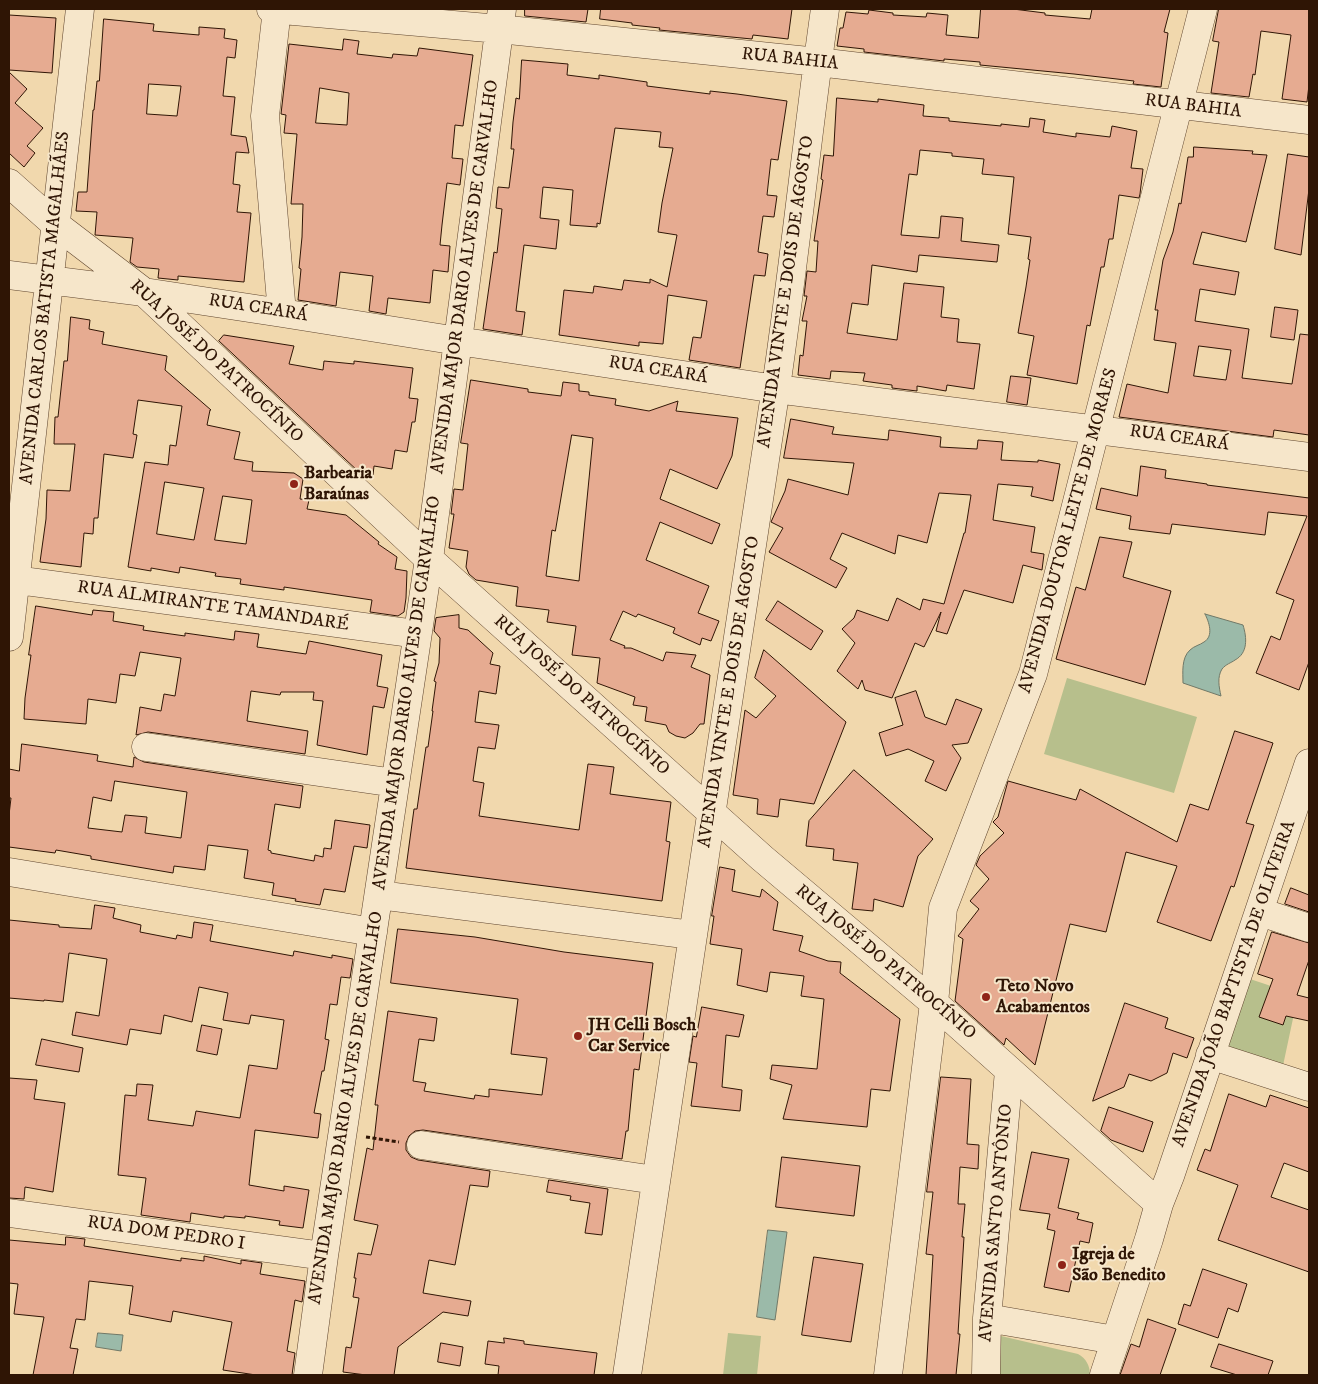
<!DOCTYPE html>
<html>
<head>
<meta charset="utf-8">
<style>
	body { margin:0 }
	#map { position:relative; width:1318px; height:1384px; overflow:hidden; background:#f1d8ad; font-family:"IM FELL DW Pica",serif }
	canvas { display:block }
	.frame { position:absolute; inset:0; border:10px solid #2f1505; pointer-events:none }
</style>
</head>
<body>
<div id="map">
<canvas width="1318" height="1384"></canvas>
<div class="frame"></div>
</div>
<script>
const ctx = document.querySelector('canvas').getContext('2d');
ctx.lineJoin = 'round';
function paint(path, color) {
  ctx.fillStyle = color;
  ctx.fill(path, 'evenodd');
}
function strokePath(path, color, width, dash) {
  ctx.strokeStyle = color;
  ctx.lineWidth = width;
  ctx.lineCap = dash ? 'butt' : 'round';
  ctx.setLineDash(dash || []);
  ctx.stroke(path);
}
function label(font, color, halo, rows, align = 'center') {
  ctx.font = font + ' "IM FELL DW Pica",serif';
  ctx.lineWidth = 4;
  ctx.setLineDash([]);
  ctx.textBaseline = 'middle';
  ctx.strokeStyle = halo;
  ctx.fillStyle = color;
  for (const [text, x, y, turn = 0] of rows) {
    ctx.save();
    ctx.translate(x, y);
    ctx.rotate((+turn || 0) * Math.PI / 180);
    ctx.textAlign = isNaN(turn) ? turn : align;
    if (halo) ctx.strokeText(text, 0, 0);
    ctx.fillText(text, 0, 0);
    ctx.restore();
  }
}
const green = new Path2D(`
	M1067,678L1197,717L1174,793L1044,754Z
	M1247,978L1298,995L1281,1075L1226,1049Z
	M728,1333L761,1336L757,1375H723Z
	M1001,1336L1078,1354C1086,1358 1090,1366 1090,1375H999Z`);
const water = new Path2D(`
	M1205,614L1243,625C1247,638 1248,653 1235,660C1231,663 1226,664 1222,669C1217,677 1219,687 1221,696L1183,683C1183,673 1181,658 1190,650C1194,646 1200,645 1204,642C1214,636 1209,622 1205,614Z
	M768,1230L787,1232L775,1320L757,1317Z
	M98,1333L123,1335L121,1351L96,1347Z`);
const building = new Path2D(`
	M525,9H588L586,22L525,16Z
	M601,9H792L788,39L753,35L752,39L659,30L660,28L632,25V23L600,19Z
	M981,9H1013L1045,13V15L1090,19L1092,9H1170L1164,32L1168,33L1161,87L1133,84L1134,81L1074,74L980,65V62L944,59V61L864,52V49L837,46L840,28H843L846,12L868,14L869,10L893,13V15L926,17L927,13L948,15L946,35L978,38Z
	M1219,9H1309V85L1307,102L1282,99L1291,35L1261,31L1255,75L1253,74L1249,97L1211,93L1219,42L1213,41Z
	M9,15L56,18L52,73L9,70Z
	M104,19L154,24L153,31L199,35V27L225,29L224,38L237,40L235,58L227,57L223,96L235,97L231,135L246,137L249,153L236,152L233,184L240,185L237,212L251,213L244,282L178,276V280L158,278L159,269L137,267L130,262L133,238L95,235L97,212L76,211L78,192H87L93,110H94L97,81H99ZM149,84L181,86L177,116L147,114Z
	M344,39L359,41L357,54L392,58L393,54L417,56L419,48L473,55L463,126L455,125L452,158L463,159L460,185L447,183L442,225L440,245L450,246L448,272L433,270L430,303L388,298L386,314L369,311L373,276L340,272L336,306L298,300L301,269L299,268L302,237L303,204H291L297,134L284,133L286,115L281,114L289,44L342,50ZM320,88L349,93L347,125L316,123Z
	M522,60L568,64L567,75L599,79V75L647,82V86L710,94V91L737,94L787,101L778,160L771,159L767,195L777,196L774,217L763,216L758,252L768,254L765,276L754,275L740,368L689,360L693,337L701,338L707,301L668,295L663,344L639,342V346L559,335L564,290L593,293L594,286L622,290L624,280L650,283V279L667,287L677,235L658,232L662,203L673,148L659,147L661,132L615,128L600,224L597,223V227L570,225L573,190L543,187L540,218L559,220L556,249L524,245L516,311L525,312L522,335L483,329L494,252L497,253L502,209L496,208L498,187L509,188L514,149H511L513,122L516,98L519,99Z
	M9,72L27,89L15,103L43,128L27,146L35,153L24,167L9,153Z
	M837,98L878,102V99L924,105L923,116L949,118V121L1001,126V124L1029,127L1030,118L1045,120L1043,132L1076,137V133L1110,137L1112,126L1137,131L1131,168L1143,169L1140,194L1139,198L1119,195L1113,239H1109L1104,267H1101L1090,326L1087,325L1077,384L1027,375L1034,336L1018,333L1026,287L1030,260L1028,259L1031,237L1008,234L1014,177L982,174L984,159L952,156V153L920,150L917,175L909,174L901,235L939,238L941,216L963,218L961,241L999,245L997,262L919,255L917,272L872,265L868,305L852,303L847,333L897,340L904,283L944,287L941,317L959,319L957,342L980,344L974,389L947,385L946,391L917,386V391L892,388V385L863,381L865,373L831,371L830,379L798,375L800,355L803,356L807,321H802L807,296H804L807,271L816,272L818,241H814L823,180L821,179L824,155L833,156Z
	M1194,147L1253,151L1252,154L1267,155L1246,242L1202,232L1193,264L1239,272L1235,295L1200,289L1195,321L1249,329L1242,378L1292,384L1300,334L1309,335V435L1274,430L1273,437L1119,417L1127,384L1168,393L1176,343L1154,340L1158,310H1155L1163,260L1173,232L1179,203L1181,204L1188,157H1193ZM1199,346L1231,350L1226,380L1194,376Z
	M1288,154L1309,157V189L1301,255L1275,249Z
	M1275,307L1298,310L1294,340L1271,337Z
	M71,317L90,320L89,329L104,332L102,344L167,356L165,370L211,410H210L207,425L240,432L234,459L253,462L252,471L294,473L303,479L300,499L309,500L307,509L346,515L379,542L378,544L397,557L395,569L407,571L406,598L404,612L398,616L370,612L372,600L284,587V590L240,584L241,579L215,576L216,573L180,567L179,573L151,568V571L128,567L145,462L168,465L170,445L176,446L182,406L138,400L133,434L137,435L133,458L104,454L98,518H94L93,534L84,533L81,567L40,562L46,519L47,490L70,491L75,444H54L55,417H58L64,361H67ZM165,482L204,488L194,540L157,534ZM223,496L252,500L246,544L215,540Z
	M224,335L294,346L289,364L323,370L324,361L354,364V361L413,368L409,398L418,399L415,422H412L407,452L395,450L392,469L374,466L373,475L360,473L219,341Z
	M1011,376L1031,378L1027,405L1007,402Z
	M471,380L528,389V392L561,396L563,382L579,384V391L589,392V395L616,399L615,405L649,411L678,401L676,411L738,418L732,456L717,489L670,469L660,499L720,524L712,544L660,522L646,560L709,586L698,613L719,621L711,641L702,638L700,645L673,633L675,628L638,614L636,617L623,611L610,640L625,646L624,648H631L663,661L666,652L696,655L691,667L710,675L704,724H700L693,733L685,738L676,736L669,732L666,725L645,721L647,707L633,705L635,697L597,683L600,658L572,655L576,626L547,622L549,610L516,606L518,587L476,580L469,574L466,567L468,551L449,548L454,514H451L454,489L463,490L468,444L461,443ZM572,435L593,438L579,581L546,576L552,530L555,531Z
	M791,419L834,427L832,434L888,440L889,430L941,437L940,447L977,449L978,440L1003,442L1001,460L1038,462V460L1060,464L1053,501L1031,496L1033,487L998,484L993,520L1035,527L1031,552L1044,554L1042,570L1023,565L1013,603L964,590L947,634L936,631L941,612L924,647L915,643L892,698L865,690L862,680L858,689L837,671L855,643L842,629L854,618L857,610L888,621L897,598L920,610L923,599L944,604L964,533H965L971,495L939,493L927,543L898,535L895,554L842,533L830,559L847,568L836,588L769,552L783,528L771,522L785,491L788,479L848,495L854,463L784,458Z
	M1141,466L1166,470L1165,478L1207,484V485L1309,498V662L1299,690L1256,673L1271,636L1280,640L1294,600L1276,593L1307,516L1268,512L1265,535L1172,524L1170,534L1129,529L1131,516L1096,509L1101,488L1137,496Z
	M1100,537L1132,542L1123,577L1171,591L1145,685L1056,659L1076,587L1085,590Z
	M778,601L823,631L811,650L766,620Z
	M36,606L92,615L93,610L114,612L113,621L144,626L143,630L185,636V633L234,640L235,631L259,634L257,647L306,654L309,641L382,655L377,686L388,688L384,708L373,706L367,755L317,745L323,701L313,700L314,692H281L280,695L251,691L247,721L308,731L305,754L148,732L136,735L140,707L161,711L164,694L175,696L181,658L140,652L135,676L120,674L116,703L88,699L86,724L24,719L25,698L31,655H29Z
	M459,615V628L468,630L493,653L490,664L500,666L496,694L479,691L475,722L499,725L495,749L478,747L473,781L484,783L479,816L579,830L588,764L614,767L610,794L671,802L666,841L670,842L662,901L406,868L414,809H417L426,747H428L433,711H432L436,682L434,681L439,663L440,638L434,631L436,618Z
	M764,650L846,722L814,804L780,799L778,817L757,814L758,799L733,795L745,710L756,718L776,696L755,678Z
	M916,691L925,717L946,725L956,699L982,709L968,743L952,745L961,758L946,791L925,781L934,761L908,749L886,756L879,733L903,725L895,698Z
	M1235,731L1273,743L1246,823L1254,825L1234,887L1231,886L1211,941L1157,922L1177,866L1126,852L1106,932L1070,924L1035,1065L1006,1038L1004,1045L955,1001L963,939L958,936L979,909L970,901L989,879L976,865L980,856L1004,833L993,822L998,817L1008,781L1076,800L1080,789L1177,842L1190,804L1208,810Z
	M22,744L98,755L97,761L133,767L134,757L144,762L303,786L300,808L275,804L268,850L271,851V853L314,861L315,855L323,857L324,848L331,849L335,820L370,825L367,848L354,846L345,892L324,889L320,905L295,901L296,899L272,895L274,883L244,878L248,850L208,845L205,870L174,866L173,873L91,859V856L56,850L55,853L9,847V815L11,798H9V769L19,771ZM115,781L187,792L181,838L145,833L147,817L125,815L122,832L88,828L93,797L111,801Z
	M854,770L933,839L918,856L903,907L874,899L873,911L852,909L858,863L833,860L834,849L806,846L809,821Z
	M720,867L735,870L732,891L760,897L762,889L778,902L773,930L803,936L799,951L828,961L841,962L840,973L900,1019L890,1091L871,1089L867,1127L783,1119L792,1085L770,1079L772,1065L817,1069L824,999L801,996L804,976L770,972L767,992L737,985L742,949L710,944L714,916H712Z
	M1291,888L1309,895V912L1285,904Z
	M95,905L115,908L113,918L141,925L140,932L176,939L177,935L192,938L194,922L213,925L210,941L293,956L294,951L332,958V955L353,959L350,978L341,977L337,1005L330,1004L325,1039L329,1040L324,1071H322L314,1113L321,1114L318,1138L255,1130L249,1185L284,1191V1186L309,1190L303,1228L279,1225L280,1221L245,1216V1218L224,1216V1218L191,1213L190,1222L141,1215L146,1178L118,1175L125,1095L136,1096L137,1084L153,1085L148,1120L193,1126L196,1111L240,1118L249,1065L277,1069L284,1020L251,1015L249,1024L223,1020L228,993L199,987L192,1022L164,1015L161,1034L130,1029L127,1045L72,1035L76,1012L99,1016L107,959L69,953L63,1002L44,1000V1001L9,998V920L59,925V927L91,929Z
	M398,929L475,937L564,952L653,963L639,1070L634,1069L628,1131H626L622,1159L423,1130L415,1131L409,1136L406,1143V1150L411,1157L418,1160L490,1171L488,1187L470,1185L455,1265L429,1260L423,1293L471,1301L468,1316L443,1312L398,1347L394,1375H366L343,1372L346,1347L351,1348L359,1298L353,1297L356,1278H354L358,1253L371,1255L378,1225L354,1220L367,1148L373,1150L378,1105H375L388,1011L437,1018L434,1041L419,1039L413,1081L426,1083L424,1091L474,1099L475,1095L489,1097V1089L542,1095L547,1058L511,1054L518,999L391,983Z
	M1272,932L1309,943V960L1297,995L1309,998V1021L1286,1016L1283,1025L1259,1017L1273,979L1258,974Z
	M1125,1003L1168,1018L1165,1028L1194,1038L1187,1058L1173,1053L1167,1073L1151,1081L1129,1074L1124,1087L1093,1101Z
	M702,1007L744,1015L739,1037L726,1035L722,1087L742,1090L740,1111L691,1106L697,1063L689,1062L693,1036L696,1037Z
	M202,1025L222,1029L217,1055L197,1051Z
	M42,1039L83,1048L79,1072L36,1065Z
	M941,1077L971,1079L967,1144L979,1145L978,1169L960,1167L958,1204H965L962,1237H964L958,1334H960L956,1375H926L933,1255L926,1254L933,1192H927Z
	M9,1078L37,1080L34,1099L65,1103L53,1192L25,1187L24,1199L9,1198Z
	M1229,1094L1266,1107L1270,1095L1309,1108V1172L1284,1163L1271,1197L1309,1210V1272L1218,1240L1238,1185L1197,1170L1205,1149L1210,1151Z
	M1109,1107L1153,1122L1143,1152L1111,1140L1101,1131Z
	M1032,1152L1069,1159L1058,1208L1079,1213L1077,1219L1093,1223L1089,1243L1080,1241L1069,1292L1044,1287L1055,1231L1047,1229L1050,1214L1020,1210Z
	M782,1157L860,1166L854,1216L776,1207Z
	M549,1180L608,1189L602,1235L585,1233L590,1203L570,1200L571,1196L547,1192Z
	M66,1237L85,1239L84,1246L181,1261V1258L204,1261V1256L241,1264V1260L262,1263L260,1274L305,1281L302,1302L295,1300L287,1351L295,1353L292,1375H256L223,1370L232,1322L173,1311L171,1322L129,1314L133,1286L89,1281L85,1320L76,1319L70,1348L78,1349L73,1375H33L44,1317L14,1314L18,1284L9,1283V1240L65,1245Z
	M814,1257L863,1264L851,1342L802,1335Z
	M1203,1269L1247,1284L1238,1312L1228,1308L1218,1338L1178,1324L1184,1304L1190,1306Z
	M1148,1319L1176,1329L1160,1375H1120L1131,1344L1139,1347Z
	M504,1338L524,1341V1344L597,1353L594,1375H498L499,1366L485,1364L488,1341L504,1343Z
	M441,1343L463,1347L460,1366L438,1362Z
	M1219,1344L1273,1361L1268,1375H1237L1211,1367Z`);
const path = new Path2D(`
	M366,1137L399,1142`);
const minor = new Path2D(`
	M271,9L499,29L818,62L1309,120
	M277,9L265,116L282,313
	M9,183L55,224L144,292L429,559L762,858L934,1003L1159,1204
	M9,275L144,292L282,313L458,341L776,389L1309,457
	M9,579L417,634
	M9,637L80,9
	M146,747L395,783
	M9,872L373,932
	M379,895L692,935
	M1260,912L1309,928
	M1210,1055L1309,1087
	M421,1145L655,1180
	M9,1213L324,1256
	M987,1318L1115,1340
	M308,1375L324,1256L429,559L502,9
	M627,1375C674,1048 726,721 775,394C794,266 807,137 825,9
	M888,1375L934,1003L943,908L1033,674L1203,9
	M986,1375L987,1318L1009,1071
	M1104,1375L1149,1239L1159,1204L1170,1176L1309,763`);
const markers = [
	[294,484,5,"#8f2418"],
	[986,997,5,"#8f2418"],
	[578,1036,5,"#8f2418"],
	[1062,1265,5,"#8f2418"]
];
const streetNames = [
	["RUA BAHIA",790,60,6],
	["RUA BAHIA",1193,107,7],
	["AVENIDA MAJOR DARIO ALVES DE CARVALHO",466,277,-82],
	["AVENIDA VINTE E DOIS DE AGOSTO",787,292,-82],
	["AVENIDA CARLOS BATISTA MAGALHÃES",46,308,-84],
	["RUA CEARÁ",258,309,9],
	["RUA JOSÉ DO PATROCÍNIO",216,362,43],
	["RUA CEARÁ",658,371,9],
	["RUA CEARÁ",1179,439,8],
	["AVENIDA DOUTOR LEITE DE MORAES",1069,531,-75],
	["RUA ALMIRANTE TAMANDARÉ",213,607,8],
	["AVENIDA VINTE E DOIS DE AGOSTO",730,692,-81],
	["AVENIDA MAJOR DARIO ALVES DE CARVALHO",408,693,-82],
	["RUA JOSÉ DO PATROCÍNIO",581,696,42],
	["RUA JOSÉ DO PATROCÍNIO",885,963,40],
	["AVENIDA JOÃO BAPTISTA DE OLIVEIRA",1235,984,-71],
	["AVENIDA MAJOR DARIO ALVES DE CARVALHO",347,1108,-81],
	["AVENIDA SANTO ANTÔNIO",997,1223,-85],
	["RUA DOM PEDRO I",166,1234,8]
];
const poiNames = [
	["Barbearia",304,474],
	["Baraúnas",304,495],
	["Teto Novo",996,987],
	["Acabamentos",996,1008],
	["JH Celli Bosch",588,1026],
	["Car Service",588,1047],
	["Igreja de",1072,1255],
	["São Benedito",1072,1276]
];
paint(green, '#b7bf8c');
paint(water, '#9bbaa9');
strokePath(water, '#707867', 1);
paint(building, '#e6ab91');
strokePath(building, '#2f1505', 1);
strokePath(minor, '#60462f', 29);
strokePath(path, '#2f1505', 3, [4, 2.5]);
strokePath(minor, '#f6e6ca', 28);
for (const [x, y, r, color] of markers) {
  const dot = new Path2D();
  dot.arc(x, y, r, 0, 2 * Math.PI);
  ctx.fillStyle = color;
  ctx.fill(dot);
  strokePath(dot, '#f6e6ca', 2);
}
label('18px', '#2f1505', '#f6e6ca', streetNames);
label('bold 18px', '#2f1505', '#f6e6ca', poiNames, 'left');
</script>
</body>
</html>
